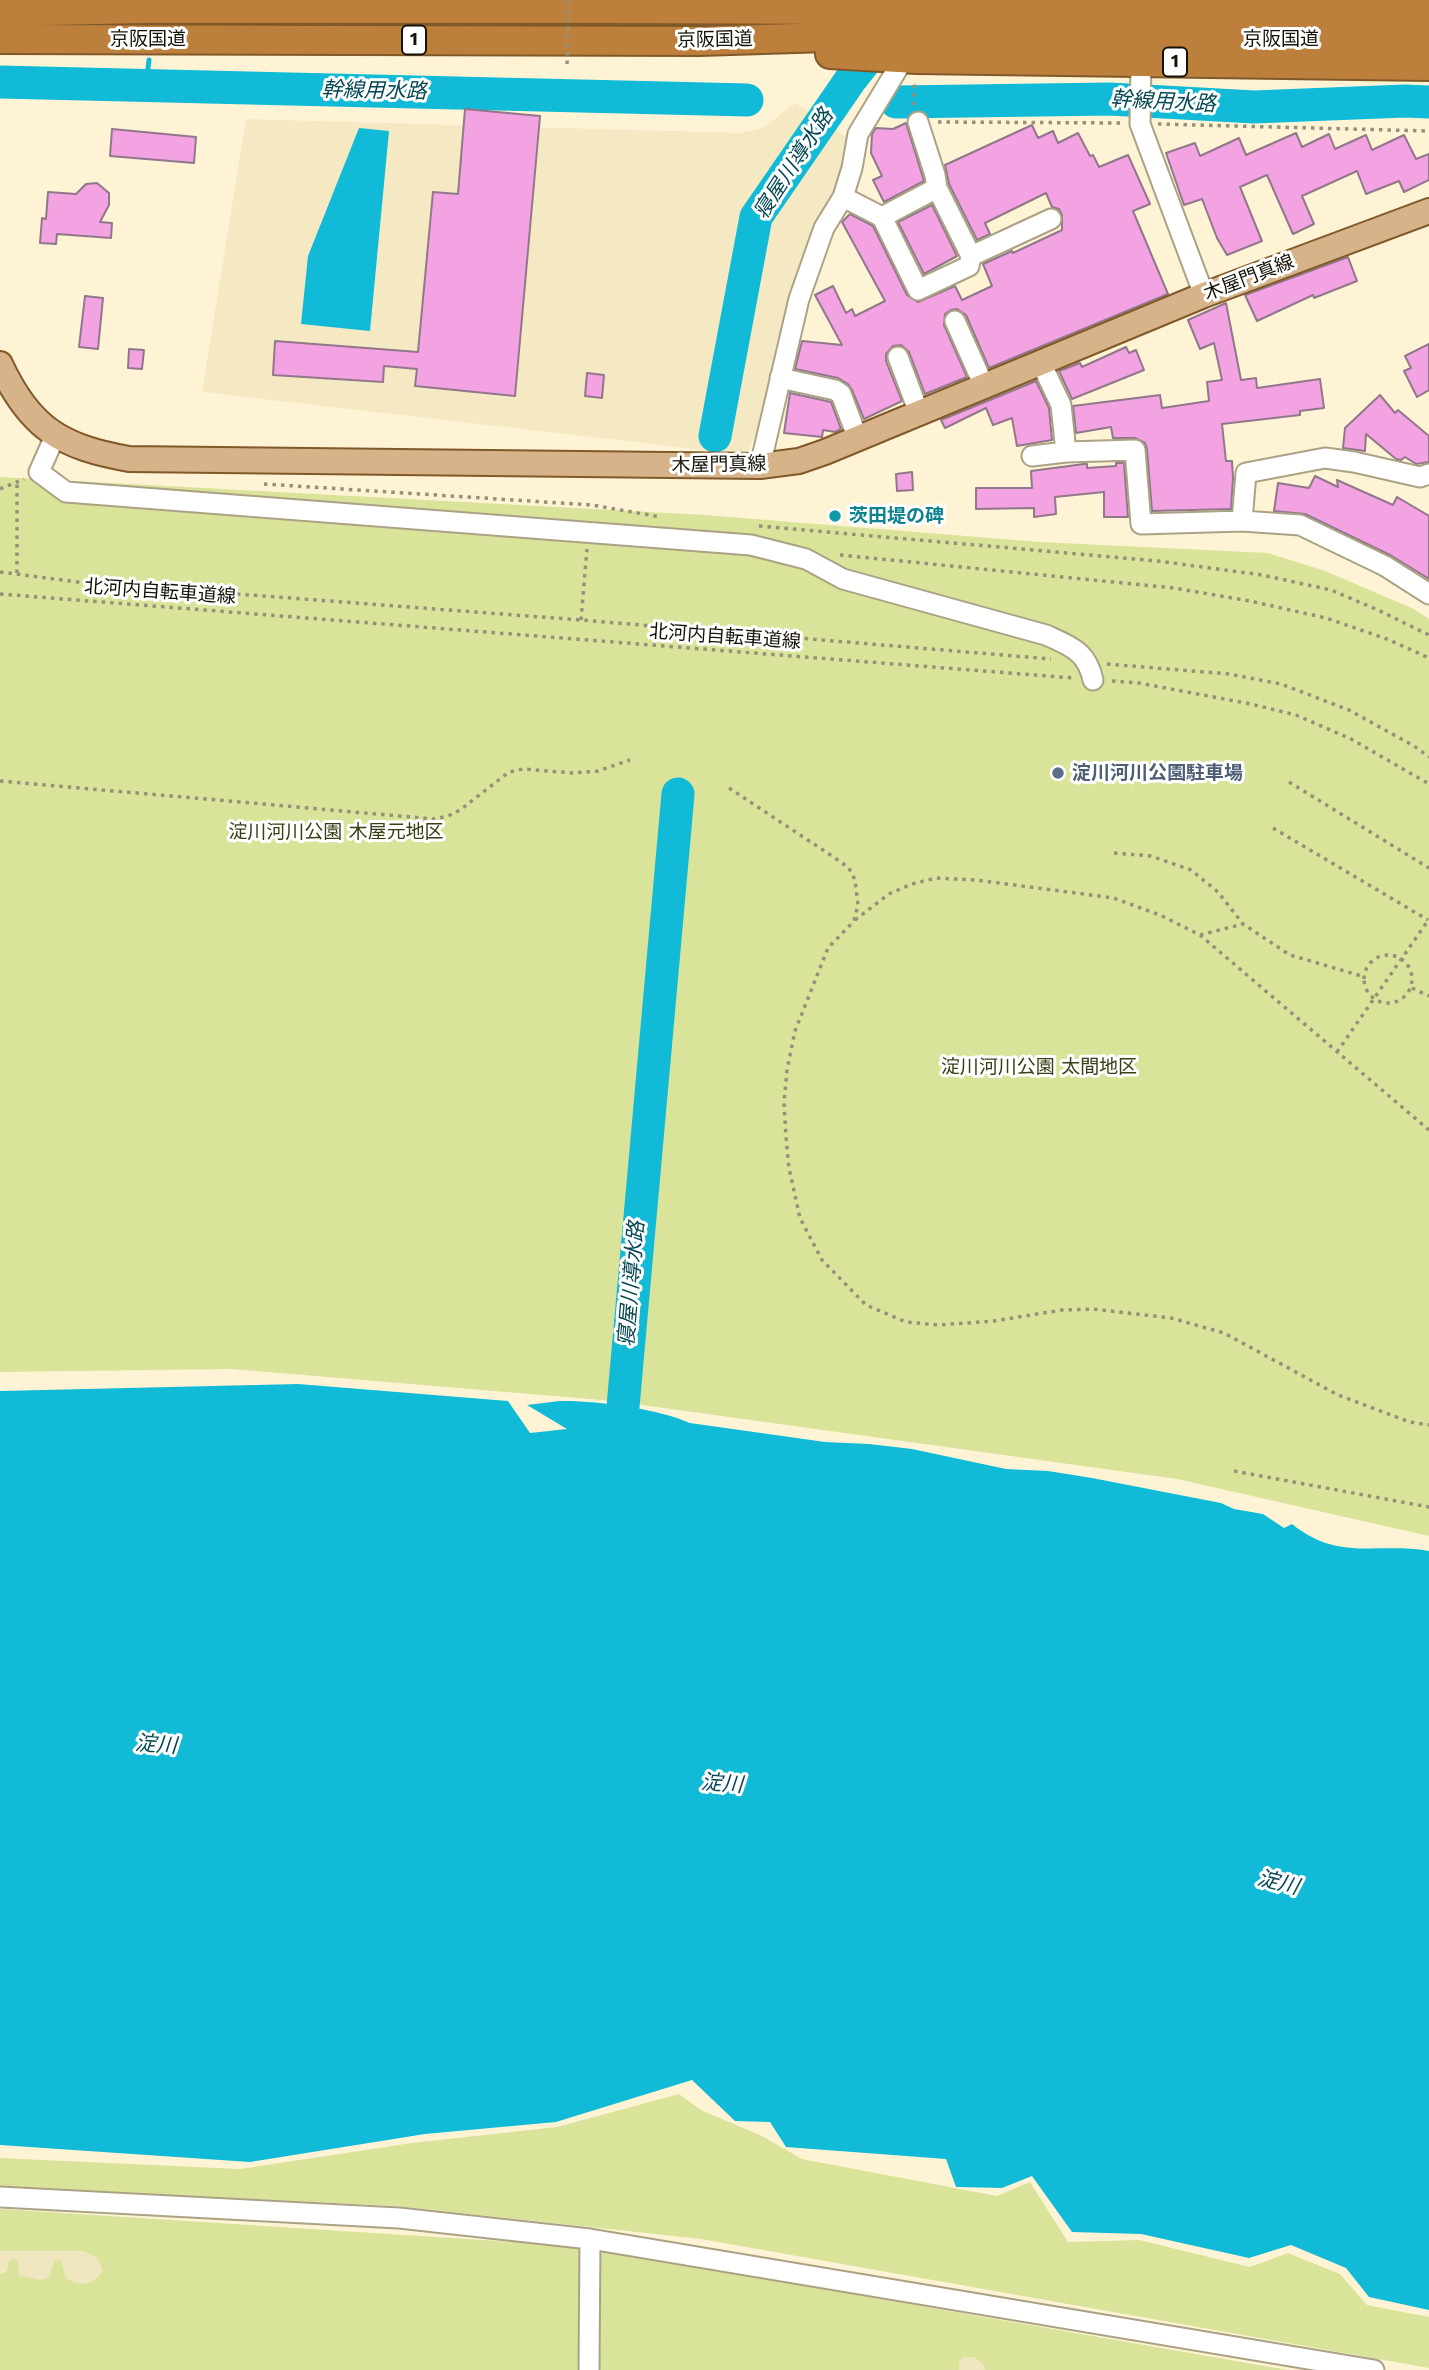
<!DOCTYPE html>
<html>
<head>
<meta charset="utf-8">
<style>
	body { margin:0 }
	canvas { display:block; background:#fef4d5 }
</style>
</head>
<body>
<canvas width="1429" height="2370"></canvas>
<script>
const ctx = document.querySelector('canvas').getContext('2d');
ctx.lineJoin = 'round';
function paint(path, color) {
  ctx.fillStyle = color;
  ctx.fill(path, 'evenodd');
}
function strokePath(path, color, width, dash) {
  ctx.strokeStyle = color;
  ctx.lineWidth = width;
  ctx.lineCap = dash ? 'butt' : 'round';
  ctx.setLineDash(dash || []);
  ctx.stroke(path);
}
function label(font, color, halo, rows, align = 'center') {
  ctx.font = font + ' "Work Sans","Noto Sans JP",sans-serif';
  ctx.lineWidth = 6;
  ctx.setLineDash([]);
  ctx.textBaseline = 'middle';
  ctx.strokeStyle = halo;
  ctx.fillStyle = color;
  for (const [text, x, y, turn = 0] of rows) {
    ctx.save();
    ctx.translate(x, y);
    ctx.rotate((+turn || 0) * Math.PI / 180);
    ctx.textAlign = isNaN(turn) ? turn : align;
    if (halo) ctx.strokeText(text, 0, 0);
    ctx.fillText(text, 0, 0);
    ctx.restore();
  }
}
const built = new Path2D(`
	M795,103L849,139L847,166L765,412L747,455L202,392L246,119L741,133L763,128Z`);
const green = new Path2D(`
	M0,477L705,515L1040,542L1268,553L1325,571L1414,609L1429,619V1536L1177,1479L613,1401L232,1369L0,1372Z
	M679,2094L701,2110L762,2136L802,2159L997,2196L1030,2182L1068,2242L1139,2240L1250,2267L1288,2253L1340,2274L1367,2305L1429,2317V2368L701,2239L396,2206L0,2187V2158L240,2169L412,2143L557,2127Z
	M0,2209L576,2246L1288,2370H0Z`);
const sand = new Path2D(`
	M2,2251H84L97,2258L103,2270C94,2286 81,2287 66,2278L61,2261L55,2260L49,2278L40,2280L19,2276L18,2262L14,2258L9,2261L7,2271L2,2274L0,2273V2252Z
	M964,2357H975L984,2365L985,2370H959V2363Z`);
const water = new Path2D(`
	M359,128L389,131L370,331L301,324L308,256Z
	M298,1384L508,1401L530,1433L567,1429L527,1405C538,1404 549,1402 560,1401C594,1400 659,1409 690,1423L825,1442L869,1444L912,1449L1006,1469L1048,1471L1092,1478L1221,1503L1234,1509L1263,1514L1284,1528L1292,1524C1339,1562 1377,1542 1429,1551V2310L1369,2297L1346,2268L1291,2245L1249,2258L1141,2234L1072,2232L1032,2176L1002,2188L956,2187L946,2159L786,2147L770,2122L735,2121L692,2080L556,2122L425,2134L250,2162L0,2145V1391Z`);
const stream = new Path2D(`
	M146,85L149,60`);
const river = new Path2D(`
	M0,82L747,100
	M896,102L1110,99L1254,107L1405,101L1429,102
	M715,436L756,217L851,79L885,36
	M619,1451L678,794`);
const building = new Path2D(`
	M465,109L540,116L515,396L415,386L417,369L384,366L383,382L273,375L275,341L418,352L433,192L458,194Z
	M906,123L924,181L884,202L873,180L882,176L871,153L872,134L876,128L893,129Z
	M1032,125L1038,138L1053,131L1058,143L1078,133L1090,156L1093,155L1099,167L1128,155L1150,204L1133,211L1168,294L989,368L966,315L957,309L951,310L945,314L944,325L967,377L925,394L909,352L901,345L893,346L886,354V361L902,401L864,419L852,390L848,384L838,378L795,369L802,341L842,345L815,295L833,286L846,313L852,309L855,316L885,301L842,222L850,214L873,226L907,295L918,302L955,286L962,300L992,286L983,264L1012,251L1013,253L1062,230V215L1059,209L1052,207L1046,193L985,223L990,234L977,240L949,184L945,165Z
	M112,129L196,137L194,163L110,156Z
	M1296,133L1302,147L1329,134L1335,149L1366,135L1372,150L1404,135L1416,159L1429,154V180L1404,192L1399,181L1366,194L1357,171L1302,196L1314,224L1293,234L1267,175L1240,187L1262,241L1227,255L1217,238L1202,199L1184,205L1166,153L1195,143L1200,156L1239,138L1246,155Z
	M97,183L109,193V205L100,222L112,223L111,238L57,234L56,244L40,243L42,218L46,219L48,192L76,194L86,184Z
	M932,205L957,256L924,274L898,222Z
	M1348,257L1357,281L1314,298L1313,295L1257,321L1245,295Z
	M85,296L103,298L98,349L79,347Z
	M1226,303L1241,380L1256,378L1257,388L1320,379L1324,408L1300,411V415L1222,424L1226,461H1232L1233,478L1231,509L1152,511L1147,449L1145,443L1135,438H1113L1111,427L1076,433L1073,406L1160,395L1162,408L1209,401L1207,382L1222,380L1214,343L1200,349L1188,320Z
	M1429,344V390L1417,397L1404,371L1411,368L1405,356Z
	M1126,347L1129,353L1136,350L1144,370L1072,399L1059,371L1080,363L1082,367Z
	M129,349L144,350L142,369L128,368Z
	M587,373L604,375L602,398L585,396Z
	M1036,381L1049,408L1052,440L1017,446L1012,418L993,425L986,408L945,428L941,420Z
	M790,393L831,402L841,429L835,432L823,430L822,437L784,433Z
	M1380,395L1395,413L1398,410L1429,436V462L1416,464L1405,457L1401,460L1396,459L1366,434L1365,451L1343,448L1345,428Z
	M1116,463H1124L1128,517H1104V492L1055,497L1056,514L1034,517V508L976,509V488H1032L1031,471L1084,464H1087V468L1116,466Z
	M912,472L913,490L897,491L896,474Z
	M1315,476L1338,487L1337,480L1393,505L1397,497L1429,516V579L1390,555L1305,514L1274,511L1278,483L1309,488Z`);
const path = new Path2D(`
	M913,105L915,81
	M938,122L1122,123
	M1158,124L1429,131
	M264,484L592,505L661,517
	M0,489L24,479
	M759,526L1158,561L1262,575L1331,590L1378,610L1429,635
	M840,555L1174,588L1250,601L1326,618L1387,639L1429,658
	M0,572L78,582L581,620L1051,659
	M17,573V483
	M0,594L1073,678
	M581,620L587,549
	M1107,664L1229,674L1281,684L1349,710L1414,746L1429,757
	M1112,681L1139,683L1251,704L1296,715L1351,739L1429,784
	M0,781L434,819L448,816L460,810L509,772L523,769L573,773L598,771L630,760
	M1289,782L1429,868
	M729,788L835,858L849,868L855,880L858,905L854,921L828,948L795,1031L787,1070L784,1103L786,1137L789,1168L800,1218L822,1260L866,1305L906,1322L938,1325L994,1321L1062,1310L1093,1309L1171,1318L1224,1333L1338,1395L1410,1422L1429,1425
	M1273,828L1428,920
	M1114,853L1151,856L1191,870L1218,892L1243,924L1290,955L1365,977
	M855,920L889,894L912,884L936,878L976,880L1114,898L1162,916L1200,935L1429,1130
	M1200,935L1243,924
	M1364 979a24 24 0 1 1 48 0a24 24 0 1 1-48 0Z
	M1412,988L1429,996
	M1337,1052L1429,919
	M1234,1471L1429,1507`);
const minor = new Path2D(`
	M1141,61L1140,124L1204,295
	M918,122L935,175L937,188
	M843,197L882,217L937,188L971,256L969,266L918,290L882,217
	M971,256L1051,219
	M955,321L984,386
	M898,357L919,413
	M1041,363L1061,405L1066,452L1135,450L1141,524L1242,521L1300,525L1385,566L1429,594
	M780,378L835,390L841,394L858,439
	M55,436L39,472L66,492L751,545L806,559L843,579L1046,635C1070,646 1087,651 1093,680
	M1032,456L1066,452
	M760,466L799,299L824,228L843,197L852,168L858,134L904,58
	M1242,521L1246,473L1325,458L1354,462L1420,477L1429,474
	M0,2197L399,2218L590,2239L1374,2370
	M589,2370L590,2239`);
const major = new Path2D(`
	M0,364C30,429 62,447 129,459L760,466L799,461L825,452L1204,295L1429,211`);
const highway = new Path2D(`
	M0,12L142,9H610L1429,12
	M0,39L699,41L828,37L1429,39
	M830,54L916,59L1429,66`);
const pathBridge = new Path2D(`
	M567,64L569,0`);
const markers = [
	[835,516,7,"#0f9aa8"],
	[1058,773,7,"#5c6f8a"]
];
const shields = [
	[414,40,24],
	[1175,62,24]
];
const shieldNames = [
	["1",414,40],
	["1",1175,62]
];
const streetNames = [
	["京阪国道",148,39],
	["京阪国道",1281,39],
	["京阪国道",715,40,-1],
	["木屋門真線",1249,278,-21],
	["木屋門真線",719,465,-1],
	["北河内自転車道線",160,592,4],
	["北河内自転車道線",725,637,4]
];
const cultureNames = [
	["茨田堤の碑",849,516]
];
const serviceNames = [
	["淀川河川公園駐車場",1072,773]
];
const parkNames = [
	["淀川河川公園 木屋元地区",336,832],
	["淀川河川公園 太間地区",1039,1067]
];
const waterNames = [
	["幹線用水路",374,91,1],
	["幹線用水路",1163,102,3],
	["寝屋川導水路",794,164,-57],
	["寝屋川導水路",632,1284,-85],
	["淀川",156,1745,4],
	["淀川",722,1784,4],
	["淀川",1278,1883,14]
];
paint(built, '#f4e9c2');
paint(green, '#dae39a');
paint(sand, '#f0e7c1');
paint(water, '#11bad6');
strokePath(stream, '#11bad6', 5);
strokePath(river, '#11bad6', 33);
paint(building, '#f3a2e2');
strokePath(building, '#90778a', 2);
strokePath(minor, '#aba285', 23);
strokePath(major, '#815929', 28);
strokePath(highway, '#815929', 32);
strokePath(path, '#969079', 3.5, [3.5, 5]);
strokePath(minor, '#fff', 19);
strokePath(major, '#d7b38a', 24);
strokePath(highway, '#bc803c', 28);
strokePath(pathBridge, '#969079', 3.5, [3.5, 5]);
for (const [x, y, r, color] of markers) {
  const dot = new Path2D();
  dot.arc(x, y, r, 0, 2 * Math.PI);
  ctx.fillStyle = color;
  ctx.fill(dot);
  strokePath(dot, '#fff', 2.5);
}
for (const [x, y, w] of shields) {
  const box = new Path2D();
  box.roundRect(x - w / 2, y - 14.5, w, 29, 5);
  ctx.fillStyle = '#fff';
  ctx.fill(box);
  strokePath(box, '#141106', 2);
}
label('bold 18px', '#141106', null, shieldNames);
label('19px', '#141106', '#fff', streetNames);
label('bold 19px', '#0d838f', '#fff', cultureNames, 'left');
label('bold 19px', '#4e5e75', '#fff', serviceNames, 'left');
label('19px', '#3a3e14', '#fff', parkNames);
label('italic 21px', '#054753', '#fff', waterNames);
</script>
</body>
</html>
